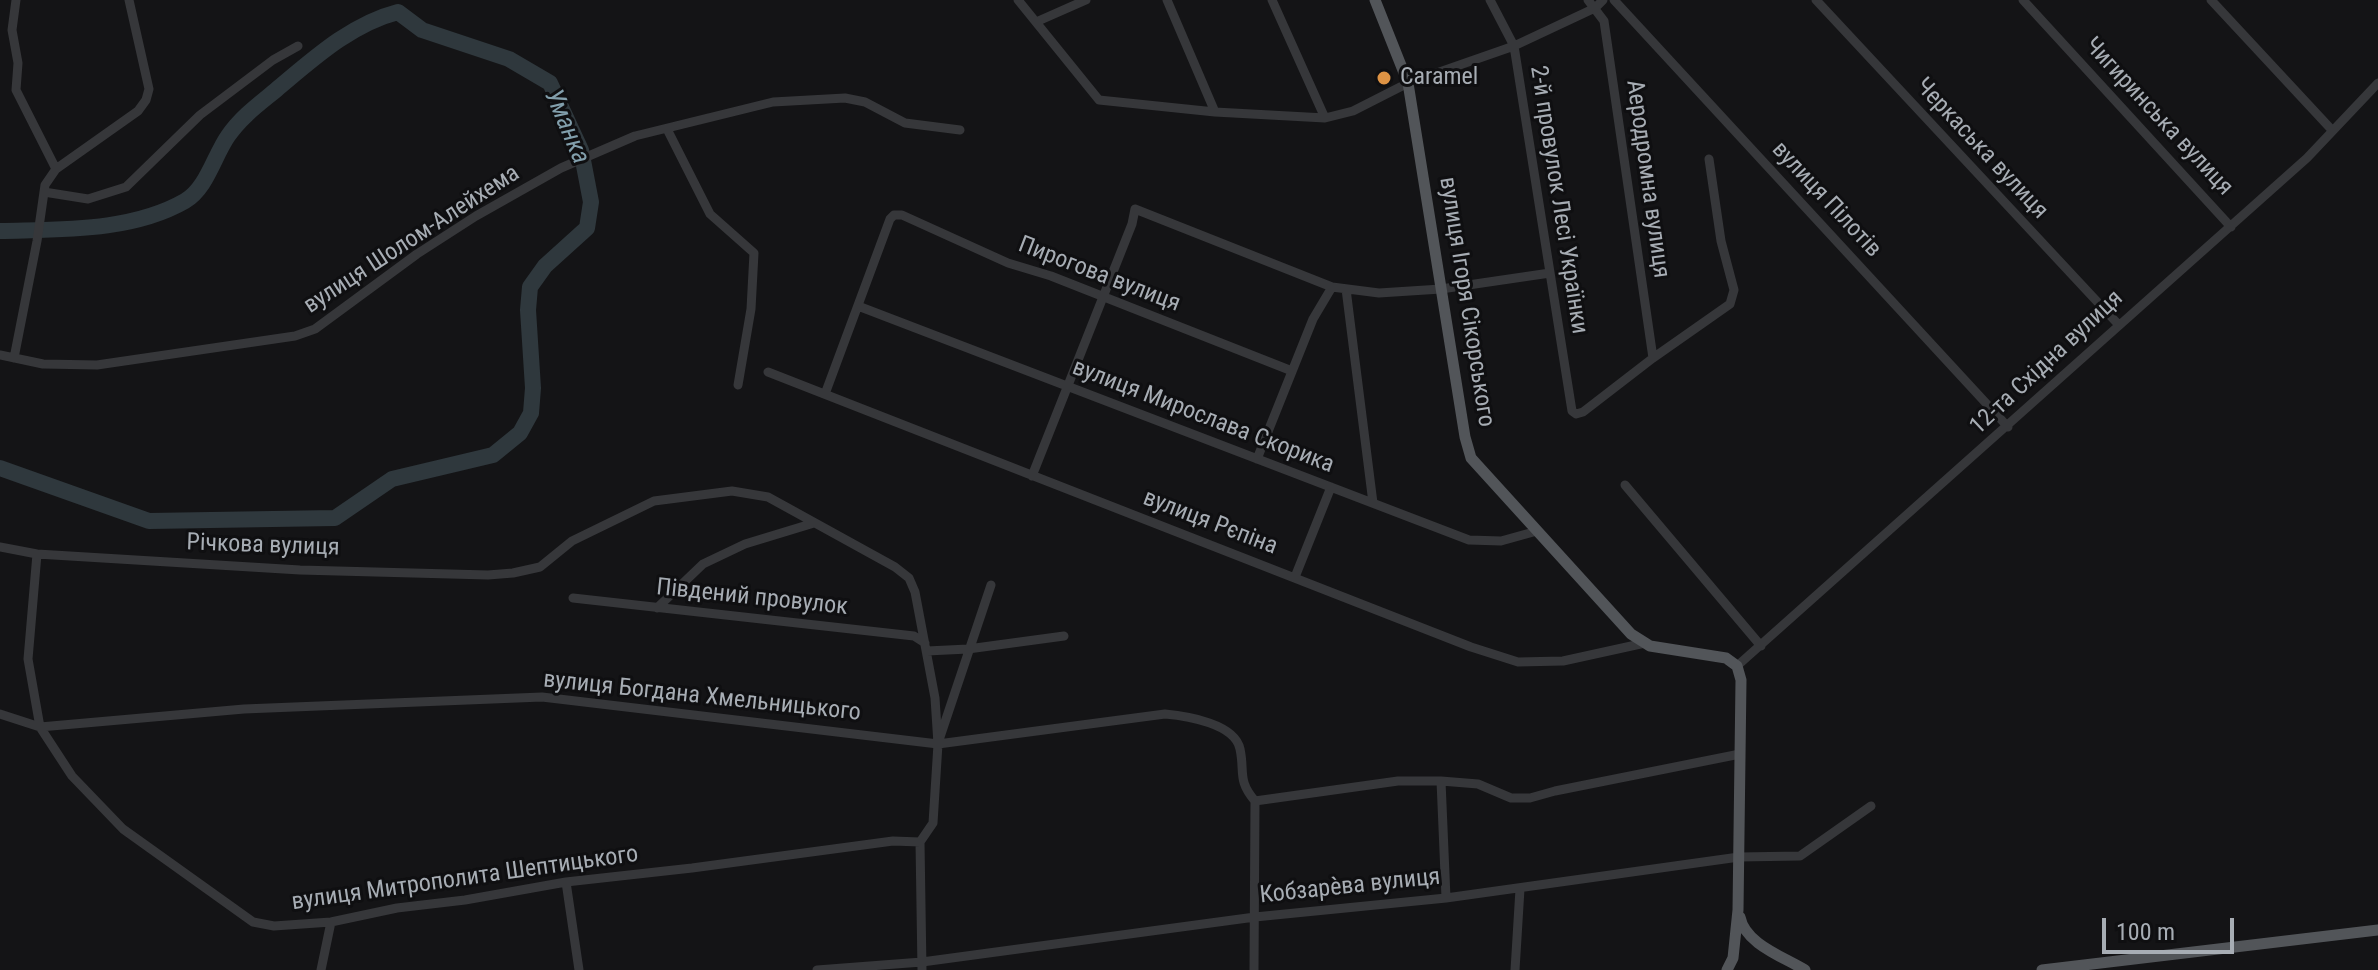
<!DOCTYPE html>
<html>
<head>
<meta charset="utf-8">
<style>
	body { margin:0 }
	#map { position:relative; width:2378px; height:970px; overflow:hidden; background:#141416; font-family:"Roboto Condensed",sans-serif }
	canvas { display:block }
	.scale { position:absolute; left:2102px; top:918px; width:132px; height:36px; box-sizing:border-box; border:4px solid #a7adb4; border-top:0; padding-left:10px; font-size:24px; line-height:28px; white-space:nowrap; color:#a7adb4; -webkit-text-stroke:6px #0f0f11; paint-order:stroke }
</style>
</head>
<body>
<div id="map">
<canvas width="2378" height="970"></canvas>
<div class="scale">100 m</div>
</div>
<script>
const ctx = document.querySelector('canvas').getContext('2d');
ctx.lineJoin = 'round';
function strokePath(path, color, width, dash) {
  ctx.strokeStyle = color;
  ctx.lineWidth = width;
  ctx.lineCap = dash ? 'butt' : 'round';
  ctx.setLineDash(dash || []);
  ctx.stroke(path);
}
function label(font, color, halo, rows, align = 'center') {
  ctx.font = font + ' "Roboto Condensed",sans-serif';
  ctx.lineWidth = 6;
  ctx.setLineDash([]);
  ctx.textBaseline = 'middle';
  ctx.strokeStyle = halo;
  ctx.fillStyle = color;
  for (const [text, x, y, turn = 0] of rows) {
    ctx.save();
    ctx.translate(x, y);
    ctx.rotate((+turn || 0) * Math.PI / 180);
    ctx.textAlign = isNaN(turn) ? turn : align;
    if (halo) ctx.strokeText(text, 0, 0);
    ctx.fillText(text, 0, 0);
    ctx.restore();
  }
}
const river = new Path2D(`
	M0,231C60,229 131,232 185,201C207,188 214,156 228,136C241,117 259,104 276,90C313,59 351,24 398,12L422,30L509,59L550,83L581,150L591,202L587,228L545,266L530,287L528,310L533,388L531,413L520,433L493,455L392,479L335,518L149,521L0,468`);
const minor = new Path2D(`
	M16,0L12,30L18,63L16,90L56,169
	M1018,0L1099,100L1215,112L1325,118L1353,111L1408,83L1514,46L1595,8L1603,0
	M1167,0L1215,112
	M1272,0L1325,118
	M1490,0L1514,46L1572,411L1576,414L1583,412L1653,358L1730,304L1734,290L1721,241L1709,159
	M1588,0L1604,21L1653,358
	M1614,0L2008,427
	M1816,0L2118,324
	M2023,0L2231,227
	M2211,0L2331,129
	M1036,22L1086,0
	M667,129L710,214L754,253L751,309L738,385
	M44,192L88,199L126,187L200,115L273,60L298,46
	M1346,289L1373,503
	M858,306L1469,540L1501,541L1537,531
	M0,355L43,364L97,365L295,336L315,329L417,254L476,216L561,168L635,136L773,102L845,98L865,102L905,123L960,130
	M14,358L37,241L45,185L56,169L138,111L146,100L149,89L129,0
	M768,372L1471,647L1518,662L1563,661L1645,643
	M825,394L890,219L894,215H902L1008,263L1051,276L1292,371
	M1257,459L1313,319L1332,287
	M1032,476L1132,224L1135,209L1332,287L1379,293L1441,289L1550,273
	M1625,485L1761,646
	M0,547L37,554L300,570L488,575L513,573L540,567L572,541L654,501L732,491L768,497L895,567L909,578L915,592L935,698L938,744L933,823L920,842L922,970
	M37,554L28,659L40,727L244,709L542,697L938,744L1165,714C1188,716 1235,724 1240,749C1245,772 1237,780 1255,801
	M1295,577L1331,487
	M573,598L914,636L925,643
	M657,608L703,564L745,544L814,523
	M927,651L968,649L1064,636
	M1737,666L2307,158L2378,83
	M0,714L40,727L72,776L123,829L253,922L274,926L331,922L397,908L465,900L566,882L692,868L893,841L920,842
	M940,737L991,585
	M1441,781L1446,898
	M1255,801L1398,781H1441L1478,784L1511,798H1530L1555,791L1740,754
	M566,882L579,970
	M321,970L331,922
	M817,970L922,962L1255,917L1446,898L1739,857L1800,856L1871,806
	M1254,970L1255,801
	M1515,970L1520,889`);
const major = new Path2D(`
	M1375,0L1408,83L1465,437L1471,458L1631,634L1650,646L1726,658L1737,666L1741,680L1738,910L1733,958L1727,970
	M1740,917C1745,944 1784,957 1805,970
	M2042,970L2378,930`);
const markers = [
	[1384,78,8,"#de9344"]
];
const poiNames = [
	["Caramel",1400,78]
];
const streetNames = [
	["Чигиринська вулиця",2158,117,47],
	["Черкаська вулиця",1981,149,47],
	["Аеродромна вулиця",1647,179,82],
	["2-й провулок Лесі Українки",1558,200,81],
	["вулиця Пілотів",1826,200,47],
	["вулиця Шолом-Алейхема",412,240,-33],
	["Пирогова вулиця",1099,275,21],
	["вулиця Ігоря Сікорського",1466,302,81],
	["12-та Східна вулиця",2047,363,-43],
	["вулиця Мирослава Скорика",1203,417,21],
	["вулиця Рєпіна",1210,523,21],
	["Річкова вулиця",263,546,2],
	["Південий провулок",752,598,6],
	["вулиця Богдана Хмельницького",702,697,6],
	["вулиця Митрополита Шептицького",465,879,-8],
	["Кобзарèва вулиця",1350,887,-6]
];
const waterNames = [
	["Уманка",566,127,67]
];
strokePath(river, '#2f383d', 16);
strokePath(minor, '#36373a', 9);
strokePath(major, '#525559', 11);
for (const [x, y, r, color] of markers) {
  const dot = new Path2D();
  dot.arc(x, y, r, 0, 2 * Math.PI);
  ctx.fillStyle = color;
  ctx.fill(dot);
  strokePath(dot, '#0f0f11', 3);
}
label('24px', '#a7adb4', '#0f0f11', poiNames, 'left');
label('24px', '#a7adb4', '#0f0f11', streetNames);
label('italic 26px', '#829fac', '#0f0f11', waterNames);
</script>
</body>
</html>
